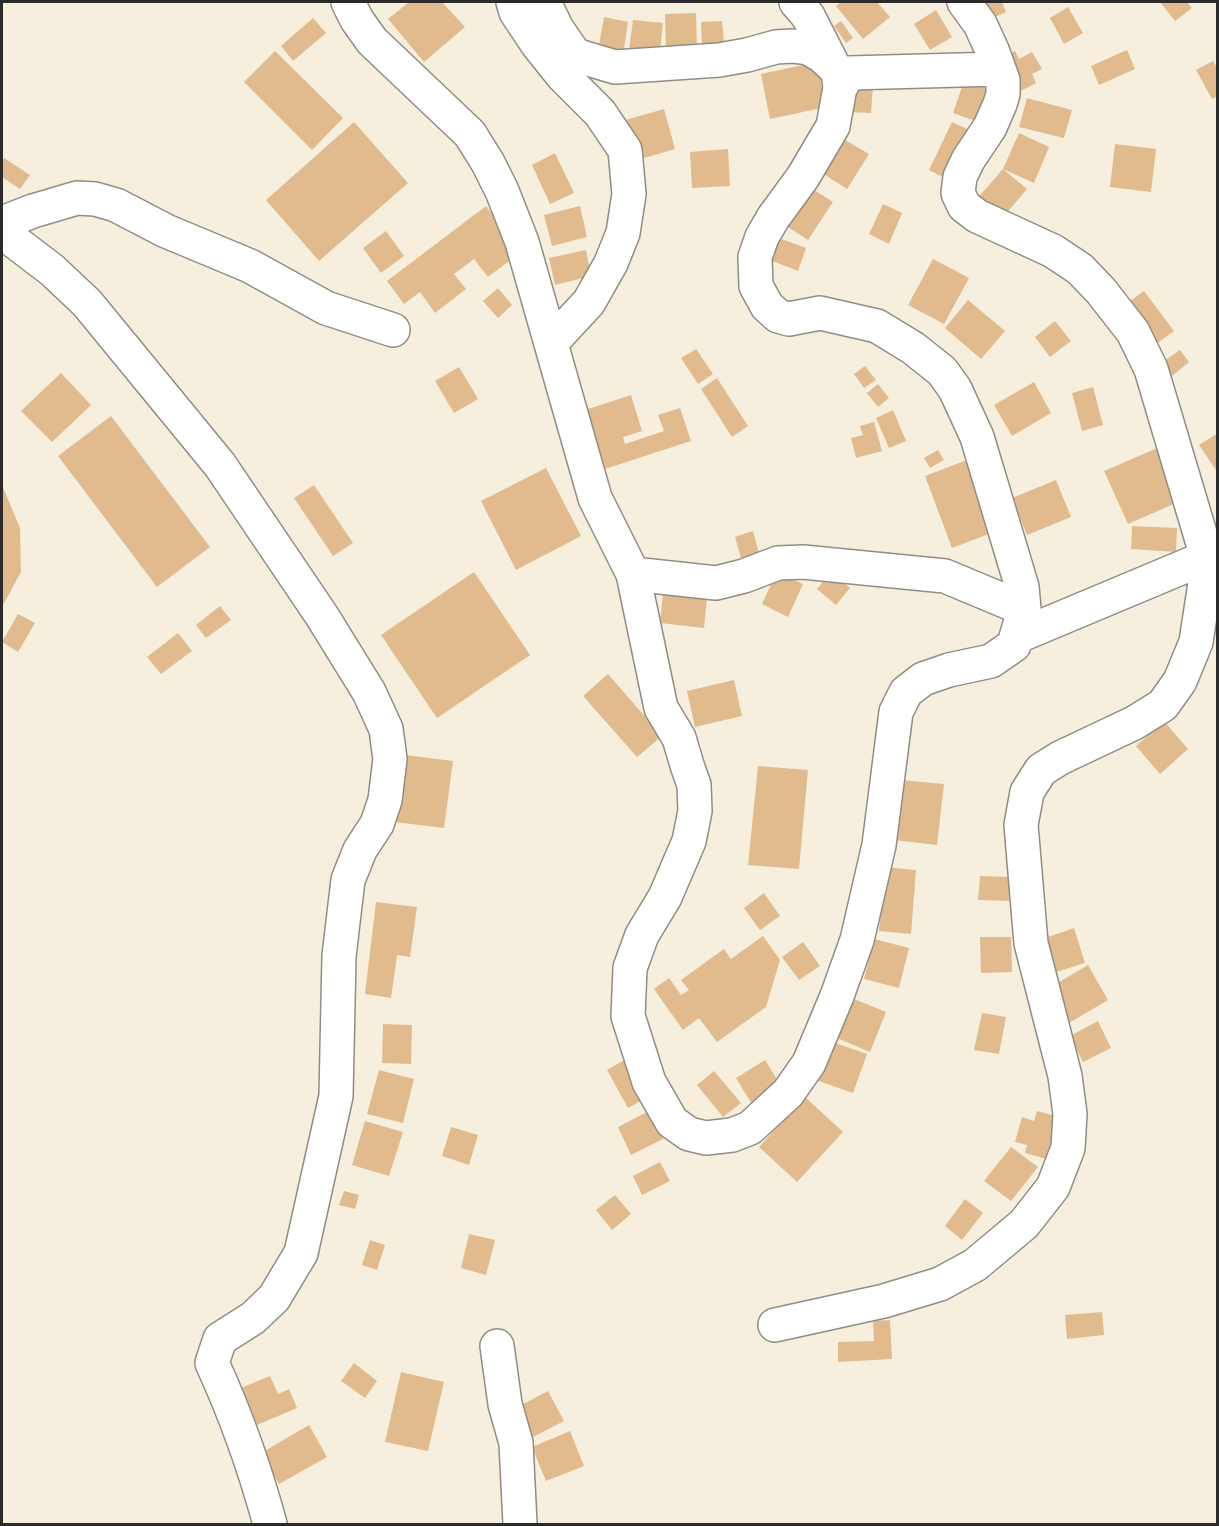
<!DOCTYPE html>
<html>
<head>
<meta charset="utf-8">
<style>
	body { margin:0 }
	#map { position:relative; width:1219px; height:1526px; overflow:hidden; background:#f6efde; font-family:Mali,sans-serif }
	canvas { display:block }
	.frame { position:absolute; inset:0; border:3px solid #2b2b2b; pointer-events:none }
</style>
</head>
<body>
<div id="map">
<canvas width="1219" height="1526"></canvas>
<div class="frame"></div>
</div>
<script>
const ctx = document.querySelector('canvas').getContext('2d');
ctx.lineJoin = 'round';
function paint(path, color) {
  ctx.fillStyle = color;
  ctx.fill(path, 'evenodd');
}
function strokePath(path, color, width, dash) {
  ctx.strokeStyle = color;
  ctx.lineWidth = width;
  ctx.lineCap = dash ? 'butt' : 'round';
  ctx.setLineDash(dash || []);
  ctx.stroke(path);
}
const building = new Path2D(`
	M409,2H442L465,27L424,62L388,19Z
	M841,2H877L890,17L863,39L836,6Z
	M970,2H1002L1006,12L980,24Z
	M1160,2H1187L1192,8L1175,21Z
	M1068,7L1083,33L1064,44L1050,18Z
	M936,10L952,37L930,50L914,24Z
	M696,13L697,49L666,51L665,14Z
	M604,17L628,22L623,55L598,51Z
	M313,18L326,33L293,61L281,46Z
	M633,20L663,23L660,53L629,50Z
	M722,21L724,43L702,44L701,22Z
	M841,21L853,38L846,43L834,26Z
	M1127,50L1135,69L1099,85L1091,66Z
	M275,51L343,118L312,150L244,82Z
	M1015,51L1019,59L1032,52L1042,69L1032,74L1036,83L1017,93L999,59Z
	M1213,61L1218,69V96L1212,99L1196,70Z
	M817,62L826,107L770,119L761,74Z
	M964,81L990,90L978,122L953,113Z
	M849,84L873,85L871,113L848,112Z
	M1027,98L1072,110L1064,138L1019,127Z
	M664,109L675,149L634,161L622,121Z
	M354,122L408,183L319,261L266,200Z
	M952,122L976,133L953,182L929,170Z
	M1019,133L1049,147L1034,183L1003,169L1027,189L999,222L975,201L1003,169Z
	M840,137L869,154L847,189L819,171Z
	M1115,144L1156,149L1151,192L1110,187Z
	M728,149L730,186L692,188L690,152Z
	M555,153L574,193L550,204L532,165Z
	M4,158L30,175L20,189L2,177V162Z
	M811,188L833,202L808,240L786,226Z
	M883,204L902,213L889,244L869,234Z
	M486,206L521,252L488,277L474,259L454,274L466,289L435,313L420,292L404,304L387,281Z
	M580,206L587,237L552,246L544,215Z
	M386,231L404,256L381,273L363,248Z
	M776,237L806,248L798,271L767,259Z
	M586,250L591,276L555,285L549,258Z
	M933,259L969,278L944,324L908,305Z
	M498,288L512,305L498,318L483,301Z
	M1144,291L1174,331L1152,347L1122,307Z
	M968,300L1005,331L981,359L945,328Z
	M1055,321L1071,341L1050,357L1035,337Z
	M696,349L713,374L698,384L681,358Z
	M1180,350L1189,362L1171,377L1161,363Z
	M865,366L876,380L864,388L854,374Z
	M459,367L478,399L454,413L435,381Z
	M61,373L91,405L52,442L21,411Z
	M717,378L748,426L732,437L701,389Z
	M1034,382L1051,413L1012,436L994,405Z
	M878,384L889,398L878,407L867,393Z
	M1093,387L1103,425L1082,431L1072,393Z
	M631,395L642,431L623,437L625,444L664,431L658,415L680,408L691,441L605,469L585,410Z
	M893,410L906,441L889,448L876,418Z
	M111,416L210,547L157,587L58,456Z
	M874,422L882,451L856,458L851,438L863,435L860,426Z
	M1218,433V473L1199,445Z
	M1160,447L1183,500L1128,524L1104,471Z
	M938,450L944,460L930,468L924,458Z
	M967,460L994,532L952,548L925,476Z
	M546,468L581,536L516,570L481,501Z
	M1056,480L1071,517L1027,535L1012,498Z
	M2,485L20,528L21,572L2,607Z
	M314,485L353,543L333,556L294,498Z
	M1132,526L1177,528L1176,552L1131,549Z
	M753,531L759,553L741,558L735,537Z
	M474,572L530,655L437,718L381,635Z
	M777,572L803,584L788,617L762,604Z
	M831,572L850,588L836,605L817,589Z
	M663,593L707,598L704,628L660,623Z
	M220,606L231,620L206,638L196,625Z
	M18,614L35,623L18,652L2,642Z
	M178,633L192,651L161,674L147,657Z
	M608,674L662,736L637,757L583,696Z
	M734,680L742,716L695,727L687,691Z
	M1164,721L1188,749L1160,774L1136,746Z
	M405,755L453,761L444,828L395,822Z
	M758,766L808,770L799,869L748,865Z
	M901,780L944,784L937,845L894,840Z
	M884,867L916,870L911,934L879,931Z
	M980,876L1010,877L1009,901L978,900Z
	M764,893L780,916L760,930L744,908Z
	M376,902L417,907L410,957L397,955L391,998L365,994Z
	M1074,928L1085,963L1053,973L1042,939Z
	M763,936L780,960L766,1007L717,1042L699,1018L683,1030L654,989L669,978L681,995L689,990L681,980L724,949L731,959Z
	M980,937H1011L1012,972L981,973Z
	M874,939L909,948L899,988L864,979Z
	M803,942L820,966L799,980L782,957Z
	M1088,965L1108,1000L1069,1023L1049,988Z
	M849,997L886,1012L870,1052L832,1036Z
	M982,1013L1006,1017L999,1054L974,1050Z
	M1098,1021L1111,1048L1083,1062L1070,1036Z
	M383,1024L412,1025L411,1064L382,1063Z
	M830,1041L867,1054L853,1093L816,1080Z
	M628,1058L649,1096L628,1108L607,1070Z
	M765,1060L781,1086L752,1104L736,1078Z
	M379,1070L414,1079L403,1123L367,1114Z
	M714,1071L741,1103L723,1117L697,1085Z
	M805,1097L843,1132L797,1182L759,1147Z
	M649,1111L663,1139L631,1155L618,1127Z
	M1037,1111L1063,1118L1050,1160L1025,1153L1027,1145L1015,1142L1022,1117L1034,1121Z
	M365,1121L403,1132L389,1176L352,1165Z
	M451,1127L478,1135L469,1165L442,1156Z
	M1011,1147L1038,1167L1011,1201L984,1181Z
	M660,1162L670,1181L642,1195L633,1176Z
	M344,1191L359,1195L355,1209L339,1205Z
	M615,1195L631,1214L612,1230L596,1210Z
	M965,1199L983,1213L962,1240L945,1226Z
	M469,1234L495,1240L486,1275L461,1268Z
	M370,1240L385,1245L377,1270L362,1265Z
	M1102,1312L1104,1335L1067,1339L1065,1315Z
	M890,1320L892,1359L838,1362V1342L874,1341L873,1321Z
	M354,1363L377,1381L365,1398L341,1381Z
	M401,1372L444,1382L428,1451L385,1442Z
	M270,1376L278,1394L289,1389L297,1408L257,1425L241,1388Z
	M548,1391L564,1421L531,1438L516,1408Z
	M309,1425L327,1457L279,1484L261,1453Z
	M570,1431L584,1466L546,1481L532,1447Z`);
const minor = new Path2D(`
	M348,2L357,20L372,41L470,134L488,163L502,191L522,242L595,498L633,574L661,708L679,738L687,765L694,785L695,811L689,841L665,897L642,935L630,968L628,1016L649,1082L672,1122L689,1134L706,1138L732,1135L750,1128L788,1093L809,1063L837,996L857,940L879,845L896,712L906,692L923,679L949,670L991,661L1014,645L1024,609L1022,587L977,437L955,389L942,371L913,348L877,326L820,313L789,319L778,316L767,306L756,286L755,257L762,237L773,218L803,177L833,126L840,88L838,71L822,56L808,48L792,46L776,47L747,55L719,60L615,67L575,55L557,29L544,2
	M513,2L516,12L538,45L562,75L600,113L625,150L629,194L623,233L611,263L589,302L551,343
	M796,2L808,16L833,65
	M840,88L849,73L998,69
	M2,223L33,211L77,198L95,199L116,205L166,231L250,266L326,308L393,330
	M2,232L52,270L87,303L220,465L322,616L369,692L386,729L390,759L385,800L377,824L360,850L348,880L339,956L336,1096L301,1253L274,1298L253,1318L220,1339L212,1363C236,1415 255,1469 270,1524
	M633,574L716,583L744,576L778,563L803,562L945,576L1024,609
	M1016,637L1207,557
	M775,1325L884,1301L940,1284L975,1265L1024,1224L1053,1187L1068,1148L1070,1114L1065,1076L1031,943L1021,825L1027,792L1041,770L1060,758L1134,723L1163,705L1180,681L1196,642L1204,590L1207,557L1151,369L1133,332L1101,291L1080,269L1053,251L977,216L964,206L958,193L960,177L968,160L990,127L1000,104L1003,94V80L992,50L980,24L964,2
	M497,1346L505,1404L516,1443L520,1524`);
paint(building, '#e1bb8e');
strokePath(minor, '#908d84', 36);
strokePath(minor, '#fff', 33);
</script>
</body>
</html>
